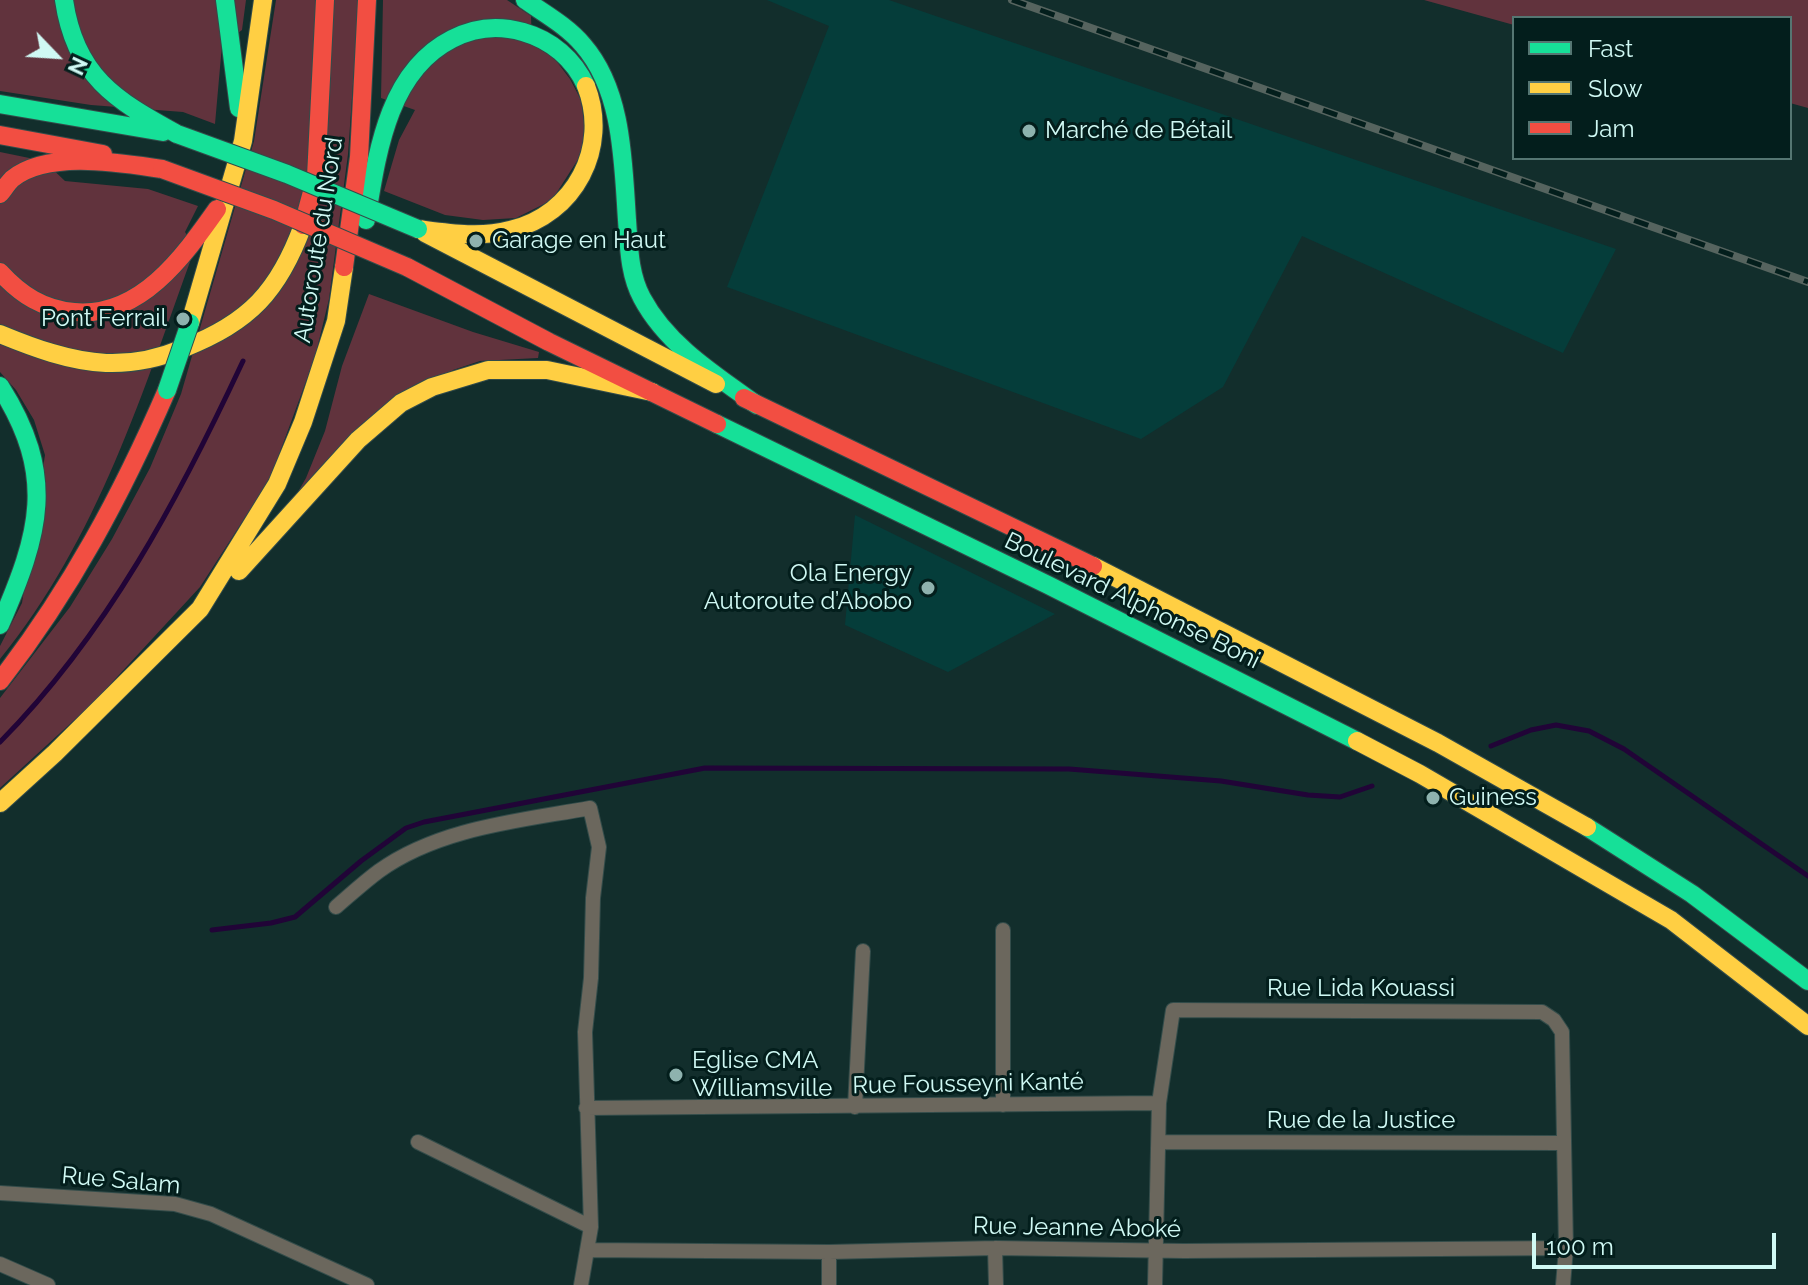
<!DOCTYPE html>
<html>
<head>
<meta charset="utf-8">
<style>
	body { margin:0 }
	#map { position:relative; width:1808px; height:1285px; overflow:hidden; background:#122e2c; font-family:Raleway,sans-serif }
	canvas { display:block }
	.legend { position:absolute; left:1512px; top:16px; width:280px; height:144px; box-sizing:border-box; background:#031e1c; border:2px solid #557672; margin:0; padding:10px 14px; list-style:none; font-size:24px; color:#d0f9f4 }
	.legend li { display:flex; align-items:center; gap:16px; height:40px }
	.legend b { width:40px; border:2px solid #557672 }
	.north { position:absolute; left:16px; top:16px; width:80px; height:80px; -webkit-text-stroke:6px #031e1c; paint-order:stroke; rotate:115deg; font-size:22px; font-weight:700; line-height:32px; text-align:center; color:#d0f9f4 }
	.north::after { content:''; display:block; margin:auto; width:28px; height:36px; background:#d0f9f4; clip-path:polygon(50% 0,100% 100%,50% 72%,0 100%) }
	.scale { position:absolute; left:1532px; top:1233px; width:244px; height:36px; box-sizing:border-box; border:4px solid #d0f9f4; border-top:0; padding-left:10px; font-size:24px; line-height:28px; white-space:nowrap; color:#d0f9f4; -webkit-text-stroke:6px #031e1c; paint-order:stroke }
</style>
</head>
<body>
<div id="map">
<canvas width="1808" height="1285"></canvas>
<ul class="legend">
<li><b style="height:10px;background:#16e098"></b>Fast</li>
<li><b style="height:10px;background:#ffcf43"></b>Slow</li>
<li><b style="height:10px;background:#f24e42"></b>Jam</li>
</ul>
<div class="north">N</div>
<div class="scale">100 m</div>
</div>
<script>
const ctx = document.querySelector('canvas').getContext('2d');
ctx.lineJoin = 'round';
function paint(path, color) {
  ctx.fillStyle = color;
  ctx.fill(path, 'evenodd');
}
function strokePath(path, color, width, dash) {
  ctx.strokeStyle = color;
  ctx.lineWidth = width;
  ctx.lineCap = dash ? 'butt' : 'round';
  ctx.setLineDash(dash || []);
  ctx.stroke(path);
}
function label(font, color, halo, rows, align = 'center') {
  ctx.font = font + ' Raleway,sans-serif';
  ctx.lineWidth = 6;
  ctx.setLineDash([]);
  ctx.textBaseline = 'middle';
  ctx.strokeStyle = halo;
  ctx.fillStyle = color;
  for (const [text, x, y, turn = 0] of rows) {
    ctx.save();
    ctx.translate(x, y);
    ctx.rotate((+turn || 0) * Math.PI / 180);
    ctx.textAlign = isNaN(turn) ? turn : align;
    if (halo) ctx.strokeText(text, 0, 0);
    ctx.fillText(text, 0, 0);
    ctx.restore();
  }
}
const built = new Path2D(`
	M767,0H889L1616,249L1563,353L1302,236L1223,387L1141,439L727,287L829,26Z
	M855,515L1055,614L948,672L845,625Z`);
const green = new Path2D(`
	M0,0H246L242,30L222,45L215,124L183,112L91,105L0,91Z
	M276,0H359L348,154L329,299L315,357L270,479L200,587L94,702L0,788V698L70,607L112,539L150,468L181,394L254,141Z
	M383,0H507L531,16L532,44L554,58L570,79L581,100L584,122V150L552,200L516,218L483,220L445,215L384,191L399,140L415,110L381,98Z
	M1424,0H1808V108L1790,103V18H1514V25Z
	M0,152L44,161L65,181L148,189L198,206L185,232L195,248C143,391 98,539 0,659V646L22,603L45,455L34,420L16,390L0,372Z
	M369,294L473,332L539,352L538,358L480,361L453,370L283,518L306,478L325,431L342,366Z`);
const stream = new Path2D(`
	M0,742C107,634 179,498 243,361
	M1491,746L1531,730L1556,725L1589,731L1624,749L1808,876
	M212,930L271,923L295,917L361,861L406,828L424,822L705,768L1069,769L1221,781L1308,795L1340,797L1372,786`);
const street = new Path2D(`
	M336,907C350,895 364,882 379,871C439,828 519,821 590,808L599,847L593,898L591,978L585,1032L591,1227L581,1285
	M1003,930V1105
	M855,1107L863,951
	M586,1108L1159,1103
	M418,1142L591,1227
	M1160,1142L1562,1143
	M0,1193L175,1204L211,1214L367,1285
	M995,1248L996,1285
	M588,1250L829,1252L995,1248L1184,1251L1566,1248
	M0,1264L48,1285
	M829,1285V1252
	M1155,1285L1159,1103L1173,1010L1542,1012L1554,1020L1562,1032L1566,1248L1563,1285`);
const fast = new Path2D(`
	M64,0C75,76 115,100 177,134
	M225,0L239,108
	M525,0C545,14 567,26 583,45C623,91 623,162 627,220C629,246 629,274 642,298C667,345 715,375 757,405
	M0,104L163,132
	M366,220C377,155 387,72 452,39C475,27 499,25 523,32C551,40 574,59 586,86
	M0,386C57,476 40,533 0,625
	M717,424L1048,585L1357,741
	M1587,827L1692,894L1808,981`);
const slow = new Path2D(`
	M418,229C449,233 480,238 510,230C575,215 610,147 586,86
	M425,233L716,384
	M190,323L243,141L263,0
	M0,334C34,348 69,361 106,363C133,364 160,358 184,348C249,323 279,291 303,225
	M1093,566L1438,743L1587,827
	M239,571L358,440L401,403L432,387L488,370H547L652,392
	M1357,741L1420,774L1671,920L1808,1026
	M0,803L55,753L200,609L277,484L303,422L336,321L344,267`);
const jam = new Path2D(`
	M0,135L103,154
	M0,194C4,189 8,183 12,179C48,150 120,163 162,169
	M303,225L316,177L325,0
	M344,267L359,157L367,0
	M407,267L549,342L717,424
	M0,272C21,295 43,309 74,312C140,318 183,257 217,209
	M744,398L1093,566
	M0,681C70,591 122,494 167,390`);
const rail = new Path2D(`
	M1012,0L1808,282`);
const fastBridge = new Path2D(`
	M177,134L287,174L418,229
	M167,390L190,323`);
const jamBridge = new Path2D(`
	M162,169L274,210L407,267`);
const markers = [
	[1029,131,8,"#8eb2ae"],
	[476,241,8,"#8eb2ae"],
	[183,319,8,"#8eb2ae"],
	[928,588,8,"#8eb2ae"],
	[1433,798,8,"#8eb2ae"],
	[676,1075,8,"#8eb2ae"]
];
const poiNames = [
	["Marché de Bétail",1045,131],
	["Garage en Haut",492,241],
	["Pont Ferrail",167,319,"right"],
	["Ola Energy",912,574,"right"],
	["Autoroute d’Abobo",912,602,"right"],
	["Guiness",1449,798],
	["Eglise CMA",692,1061],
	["Williamsville",692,1089]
];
const streetNames = [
	["Autoroute du Nord",319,240,-81],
	["Boulevard Alphonse Boni",1132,601,26],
	["Rue Lida Kouassi",1361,989],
	["Rue Fousseyni Kanté",968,1084,-1],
	["Rue de la Justice",1361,1121],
	["Rue Salam",121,1181,5],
	["Rue Jeanne Aboké",1077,1228,1]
];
paint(built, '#053d3a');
paint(green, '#61333d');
strokePath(stream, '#210437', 5);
strokePath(street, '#334c4a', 16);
strokePath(fast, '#334c4a', 20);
strokePath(slow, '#334c4a', 20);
strokePath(jam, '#334c4a', 20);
strokePath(street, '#6b675d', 14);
strokePath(fast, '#16e098', 18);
strokePath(slow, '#ffcf43', 18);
strokePath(jam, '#f24e42', 18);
strokePath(rail, '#56645f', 8);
strokePath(rail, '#031e1c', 5, [15]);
strokePath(fastBridge, '#334c4a', 20, []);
strokePath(jamBridge, '#334c4a', 20, []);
strokePath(fastBridge, '#16e098', 18);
strokePath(jamBridge, '#f24e42', 18);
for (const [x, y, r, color] of markers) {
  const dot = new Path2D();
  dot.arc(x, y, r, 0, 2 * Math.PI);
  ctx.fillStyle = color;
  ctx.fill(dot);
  strokePath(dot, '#031e1c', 3);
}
label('24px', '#d0f9f4', '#031e1c', poiNames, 'left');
label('24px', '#d0f9f4', '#031e1c', streetNames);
</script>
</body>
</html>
